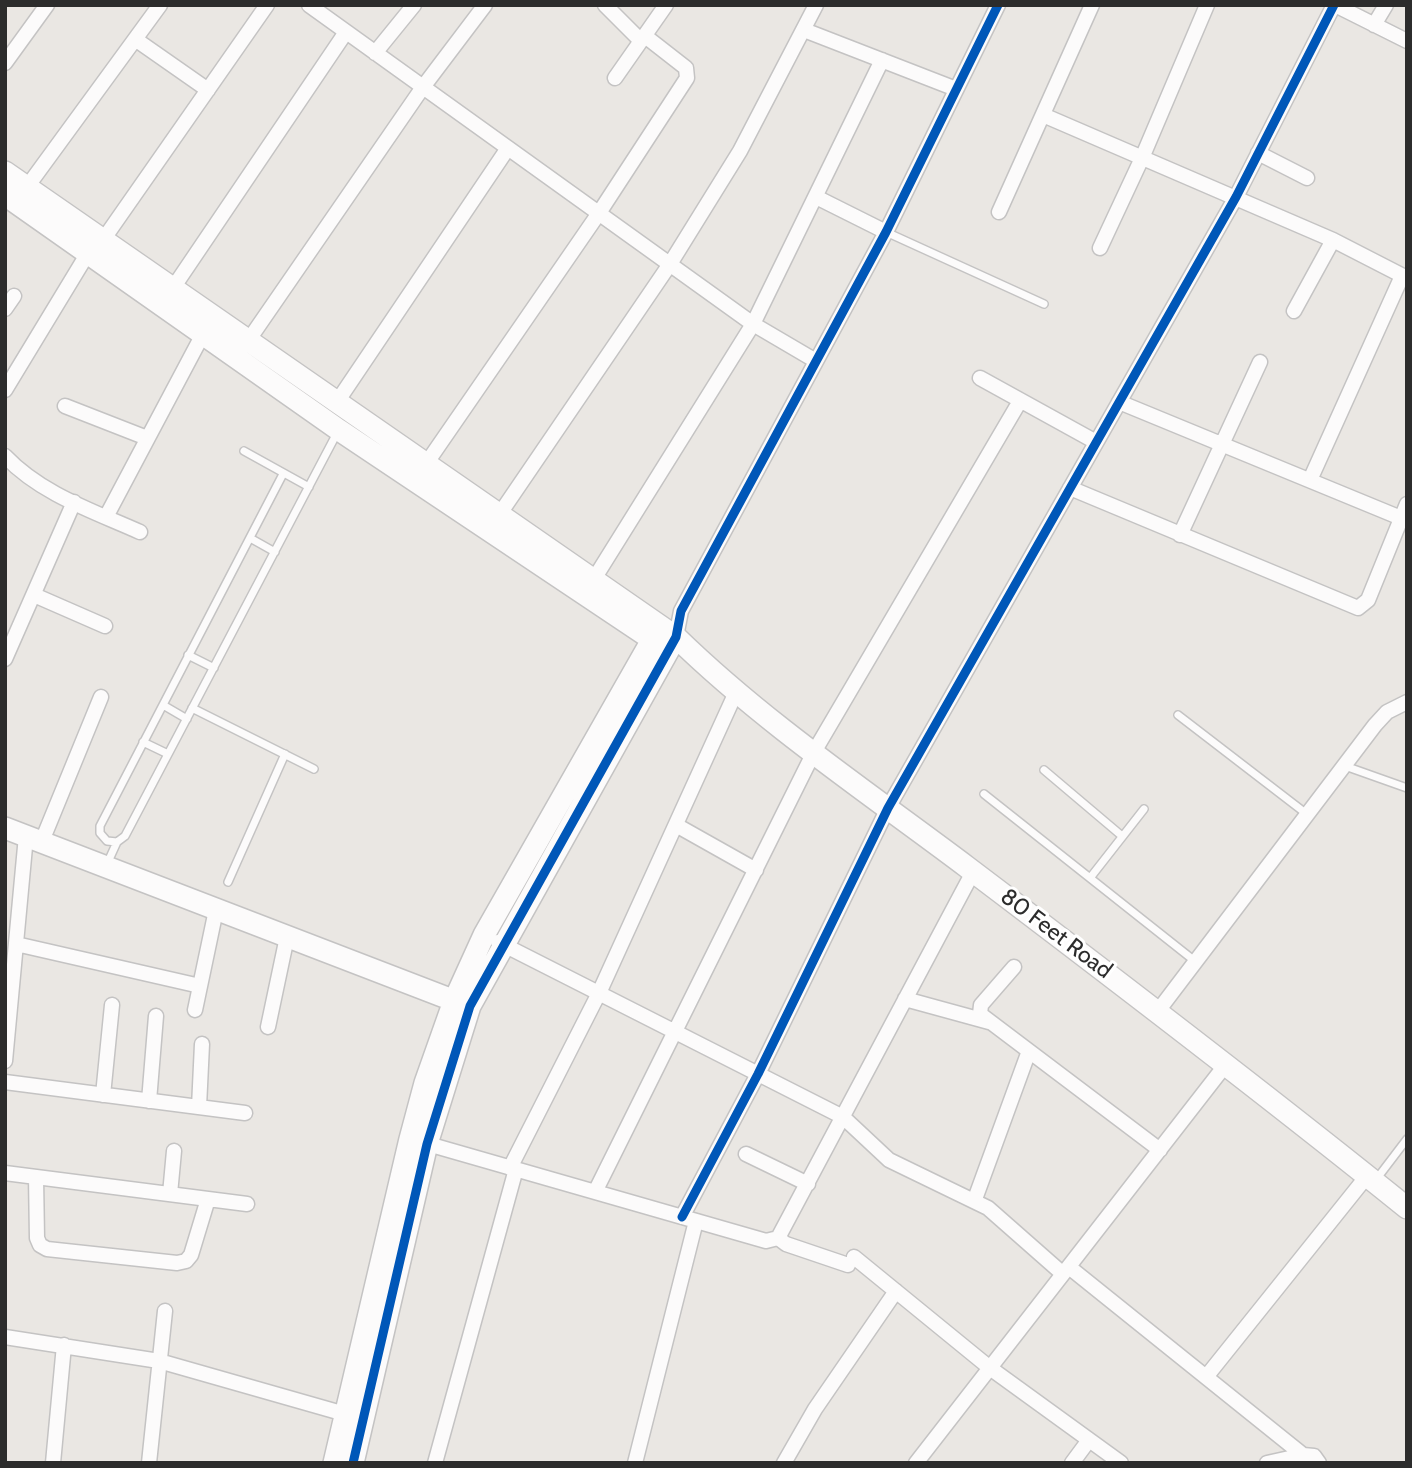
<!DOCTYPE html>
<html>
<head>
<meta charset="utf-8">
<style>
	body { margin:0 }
	#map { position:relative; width:1412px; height:1468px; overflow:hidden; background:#eae7e3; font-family:Cabin,sans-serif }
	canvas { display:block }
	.frame { position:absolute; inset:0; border:7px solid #2c2c2c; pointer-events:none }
</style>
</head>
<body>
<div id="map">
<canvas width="1412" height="1468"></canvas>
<div class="frame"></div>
</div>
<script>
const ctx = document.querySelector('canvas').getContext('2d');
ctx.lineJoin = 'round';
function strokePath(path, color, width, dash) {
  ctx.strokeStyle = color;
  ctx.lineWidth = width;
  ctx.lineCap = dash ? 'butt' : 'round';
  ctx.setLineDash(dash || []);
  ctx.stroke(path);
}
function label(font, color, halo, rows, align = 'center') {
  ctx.font = font + ' Cabin,sans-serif';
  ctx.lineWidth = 6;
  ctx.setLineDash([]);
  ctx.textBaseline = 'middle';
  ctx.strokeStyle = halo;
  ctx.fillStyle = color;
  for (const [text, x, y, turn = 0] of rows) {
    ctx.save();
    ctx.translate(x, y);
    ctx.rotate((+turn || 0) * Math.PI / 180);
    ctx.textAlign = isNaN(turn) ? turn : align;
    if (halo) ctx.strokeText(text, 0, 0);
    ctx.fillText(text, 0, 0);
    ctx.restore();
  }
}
const lane = new Path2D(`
	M886,232L1044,304
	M244,451L309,487
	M283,474L100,826V833L107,841L117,842L125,836L337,433
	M250,538L275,552
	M188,655L214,668
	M163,705L187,719
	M192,708L314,769
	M1178,715L1308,815
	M143,742L168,754
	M1345,766L1407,788
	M1044,770L1122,836
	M984,794L1196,962
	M107,864L117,842
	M1090,878L1144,809
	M228,882L285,754
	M1375,1181L1407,1139`);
const street = new Path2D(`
	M309,5L753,324L816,361
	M605,5L641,41
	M1335,5L1407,41
	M1374,25L1386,5
	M804,30L956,89
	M135,39L208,90
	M375,53L414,5
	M5,63L47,5
	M615,78L666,5
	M1043,115L1333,240L1407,278
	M1258,153L1307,178
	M27,187L160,5
	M816,197L886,232
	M999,212L1092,5
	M103,240L267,5
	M1100,248L1142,158L1207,5
	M173,288L346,32
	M5,309L14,296
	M1294,311L1333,240
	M248,341L423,87L485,5
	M980,378L1096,442
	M5,390L88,253
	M337,402L508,148
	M1119,402L1401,518
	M65,406L147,438
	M5,456C41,494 93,511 140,532
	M426,464L599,213L687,78L686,68L645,36
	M1310,480L1402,276
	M1070,488L1358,608L1368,600L1407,504
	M499,515L670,264L740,151L816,5
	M106,517L203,334
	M1180,535L1260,362
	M594,579L753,324L882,60
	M34,595L105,626
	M676,637L681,611L886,232L998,5
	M5,659L74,502
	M676,825L756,870
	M42,841L101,697
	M498,942L843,1117L889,1160L988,1208L1063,1274
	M16,944L200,986
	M1014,967L981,1005L980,1014L1160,1150
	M905,999L989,1022
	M195,1010L216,910
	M1158,1011L1375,725L1387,712L1407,702
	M268,1027L287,937
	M5,1061L26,836
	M5,1082L245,1113
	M103,1095L112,1005
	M149,1101L156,1016
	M199,1107L202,1044
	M421,1142L766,1241L778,1238L973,872
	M746,1154L808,1184
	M510,1168L599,993L737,690
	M5,1173L247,1204
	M36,1177L37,1238L40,1245L47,1249L177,1263L186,1261L191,1255L208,1199
	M595,1192L814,752L1020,401
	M170,1194L174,1151
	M975,1199L1029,1051
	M682,1217L758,1074L888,808L1236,197L1334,5
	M778,1238L786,1244L848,1265
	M854,1257L990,1368L1121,1463
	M1069,1267L1303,1455
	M5,1337L159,1361L352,1416
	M1206,1377L1367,1176
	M53,1463L64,1345
	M149,1463L165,1311
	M435,1463L516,1169
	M635,1463L696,1221
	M784,1463L815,1409L896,1291
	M916,1463L1227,1063
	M1072,1463L1089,1440
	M1267,1463L1303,1455L1314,1456L1319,1463`);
const secondary = new Path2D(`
	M5,172L676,637C763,722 870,794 967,867C1115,979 1262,1091 1407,1208
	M5,195L339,430L662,646
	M5,828L468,1006
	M334,1463L410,1139L425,1083L454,1001L484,935L660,626
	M353,1463L427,1144L470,1006L676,637`);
const cycleway = new Path2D(`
	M682,1217L758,1074L888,808L1236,197L1334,5
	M353,1463L427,1144L470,1006L676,637L681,611L886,232L998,5`);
const streetNames = [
	["80 Feet Road",1056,934,37]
];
strokePath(lane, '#c4c3c3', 10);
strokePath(street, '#c4c3c3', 17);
strokePath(secondary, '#c4c3c3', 24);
strokePath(lane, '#fcfbfb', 7);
strokePath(street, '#fcfbfb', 14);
strokePath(secondary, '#fcfbfb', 21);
strokePath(cycleway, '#0057b8', 9);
label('23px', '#2c2c2c', '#fff', streetNames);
</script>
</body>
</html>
